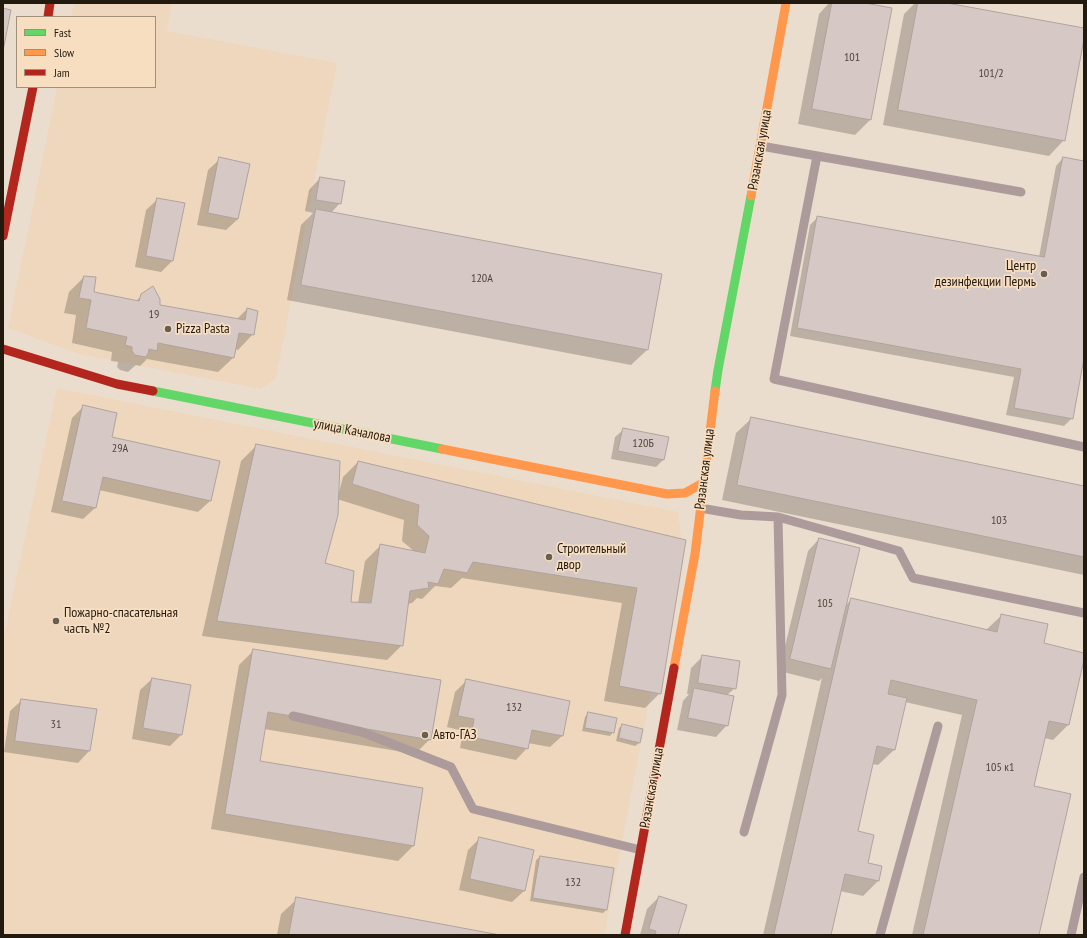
<!DOCTYPE html>
<html>
<head>
<meta charset="utf-8">
<style>
	body { margin:0 }
	#map { position:relative; width:1087px; height:938px; overflow:hidden; background:#ebddce; font-family:"PT Sans Narrow",sans-serif }
	canvas { display:block }
	.frame { position:absolute; inset:0; border:4px solid #231a0f; pointer-events:none }
	.legend { position:absolute; left:16px; top:16px; width:140px; height:72px; box-sizing:border-box; background:#f8dec1; border:1px solid #a3907a; margin:0; padding:5px 7px; list-style:none; font-size:12px; color:#231a0f }
	.legend li { display:flex; align-items:center; gap:8px; height:20px }
	.legend b { width:20px; border:1px solid #a3907a }
</style>
</head>
<body>
<div id="map">
<canvas width="1087" height="938"></canvas>
<div class="frame"></div>
<ul class="legend">
<li><b style="height:5px;background:#63d668"></b>Fast</li>
<li><b style="height:5px;background:#ff974d"></b>Slow</li>
<li><b style="height:5px;background:#b3261e"></b>Jam</li>
</ul>
</div>
<script>
const ctx = document.querySelector('canvas').getContext('2d');
ctx.lineJoin = 'round';
function paint(path, color) {
  ctx.fillStyle = color;
  ctx.fill(path, 'evenodd');
}
function strokePath(path, color, width, dash) {
  ctx.strokeStyle = color;
  ctx.lineWidth = width;
  ctx.lineCap = dash ? 'butt' : 'round';
  ctx.setLineDash(dash || []);
  ctx.stroke(path);
}
function label(font, color, halo, rows, align = 'center') {
  ctx.font = font + ' "PT Sans Narrow",sans-serif';
  ctx.lineWidth = 3.5;
  ctx.setLineDash([]);
  ctx.textBaseline = 'middle';
  ctx.strokeStyle = halo;
  ctx.fillStyle = color;
  for (const [text, x, y, turn = 0] of rows) {
    ctx.save();
    ctx.translate(x, y);
    ctx.rotate((+turn || 0) * Math.PI / 180);
    ctx.textAlign = isNaN(turn) ? turn : align;
    if (halo) ctx.strokeText(text, 0, 0);
    ctx.fillText(text, 0, 0);
    ctx.restore();
  }
}
const built = new Path2D(`
	M74,3H172L167,31L337,63L276,378L261,389L79,354L8,328L57,87H155V17H71Z
	M57,388L678,512L681,536L604,935H3V640Z`);
const shadow = new Path2D(`
	M829,3H859L871,119L855,135L798,124L819,14Z
	M915,3H941L1084,29L1064,140L1049,156L883,125L904,14Z
	M1063,158L1084,162V352L1072,418L1064,426L1006,415L1014,377L790,336L810,225L818,217L1039,257L1056,166Z
	M220,159L238,219L226,230L197,225L208,170Z
	M320,178L340,203L331,213L647,350L631,365L287,300L301,225L313,213L305,211L309,190Z
	M158,199L172,261L161,272L135,267L146,210Z
	M84,277L93,293L135,302L142,295L159,306L237,319L247,309L253,334L238,350L235,349L234,357L218,372L147,359L140,366L136,365L128,372L120,370L117,367L118,362L111,361L112,352L72,343L76,315L64,313L69,292Z
	M84,406L110,438L210,501L198,512L99,490L95,508L83,519L51,512L72,418Z
	M752,418L1084,487V575L722,500L736,433Z
	M623,430L663,460L656,467L611,459L615,437Z
	M256,446L338,496L343,477L358,462L685,541L660,693L645,708L604,701L622,603L462,578L451,588L435,586L422,599L417,598L412,603L407,604L402,645L387,660L202,636L241,461ZM337,499L404,520L402,541L415,552L381,545L365,561L358,603L350,602L323,564Z
	M819,539L846,605L851,600L986,630L1002,615L1043,644L1084,654L1068,725L1053,740L1044,738L1033,787L1038,935H912L962,715L905,702L894,750L878,765L872,764L856,832L867,864L881,867L878,881L863,896L840,891L830,935H763L822,678L819,681L779,671L808,551Z
	M254,650L430,739L415,754L264,729L259,762L413,846L398,861L211,829L239,665Z
	M703,656L735,688L727,695V725L716,737L677,730L683,701L689,694H687L691,668Z
	M152,679L181,735L170,746L132,739L140,690Z
	M467,680L569,702L562,736L550,747L528,743L527,748L516,760L460,748L463,731L447,727L455,692Z
	M22,700L95,710L89,751L78,763L4,752L10,711Z
	M588,713L613,732L610,736L582,731L585,717Z
	M623,725L642,730L639,743L635,746L616,741L619,728Z
	M480,838L533,850L524,891L512,902L459,890L468,850Z
	M540,857L613,869L606,910L603,913L530,901L536,860Z
	M659,897L677,935H640L647,909Z
	M297,899L495,935H277L281,914Z`);
const building = new Path2D(`
	M832,3H865L892,8L871,120L812,109Z
	M918,3H947L1084,28V39L1065,141L898,110Z
	M3,8L11,10L3,51Z
	M219,157L250,164L238,219L208,213Z
	M1063,157L1084,161V358L1073,419L1014,408L1021,369L797,328L817,216L1044,257Z
	M320,177L345,181L341,204L316,200Z
	M157,198L185,203L173,261L146,256Z
	M316,209L662,274L648,350L301,285Z
	M84,276L96,277L94,292L139,301L141,294L153,286L160,299V305L245,320L247,308L258,311L254,335L239,333L234,358L158,343L157,351L149,349L148,354L145,357L135,355L132,351V347L125,345L127,337L86,328L91,300L79,298Z
	M83,405L117,413L112,437L220,461L211,501L103,477L96,508L62,501Z
	M751,417L1084,486V557L737,485Z
	M623,428L669,437L664,460L618,451Z
	M256,444L340,461L338,515L325,563L354,571L351,602L371,603L380,544L425,553L429,536L417,525L419,505L352,484L358,461L686,540L661,694L619,686L637,588L473,562L467,573L444,569L438,584L428,582L429,588L410,591L403,646L217,621Z
	M819,538L860,548L831,669L790,659Z
	M851,598L997,632L1001,614L1048,624L1044,643L1084,653V660L1069,725L1049,721L1034,786L1071,794L1039,935H923L977,700L891,680L888,694L907,698L895,750L877,746L858,831L874,835L868,863L882,866L879,881L845,874L831,935H774Z
	M253,649L441,680L431,740L268,712L260,761L423,788L414,846L225,814Z
	M702,655L740,661L736,689L698,683Z
	M152,678L191,685L182,735L143,728Z
	M466,679L570,701L563,736L532,730L528,749L471,737L474,719L458,716Z
	M694,688L734,696L728,726L688,718Z
	M21,699L97,709L90,751L15,741Z
	M588,712L617,718L614,733L585,728Z
	M622,724L643,729L640,743L619,738Z
	M479,837L534,850L525,891L470,879Z
	M540,856L614,868L607,910L533,898Z
	M659,896L687,905L678,935H655L656,931L649,929Z
	M296,897L500,935H289Z`);
const lane = new Path2D(`
	M761,146L1021,192
	M817,156L774,379L1084,447
	M700,508L741,515L778,517L899,551L913,578L1084,613
	M293,716L362,732L451,767L473,809L641,850
	M744,832L782,695L778,517
	M880,935L938,726
	M1071,935L1084,877`);
const fast = new Path2D(`
	M153,391L442,449
	M715,391L718,370L751,196`);
const slow = new Path2D(`
	M751,196L786,3
	M442,449L667,494L685,493L703,483
	M674,668L695,554L715,391`);
const jam = new Path2D(`
	M48,17L50,3
	M3,236L33,87
	M3,349L117,384L153,391
	M625,935L674,668`);
const markers = [
	[1044,274,4,"#695e52"],
	[168,329,4,"#695e52"],
	[549,557,4,"#695e52"],
	[56,621,4,"#695e52"],
	[425,735,4,"#695e52"]
];
const numberNames = [
	["101",852,58],
	["101/2",991,74],
	["120А",482,279],
	["19",154,315],
	["120Б",643,444],
	["29А",120,449],
	["103",999,521],
	["105",825,604],
	["132",514,708],
	["31",56,725],
	["105 к1",1000,768],
	["132",573,883]
];
const streetNames = [
	["Рязанская улица",760,150,-80],
	["улица Качалова",352,431,11],
	["Рязанская улица",705,469,-83],
	["Рязанская улица",652,788,-80]
];
const poiNames = [
	["Центр",1036,266,"right"],
	["дезинфекции Пермь",1036,282,"right"],
	["Pizza Pasta",176,329],
	["Строительный",557,549],
	["двор",557,565],
	["Пожарно-спасательная",64,613],
	["часть №2",64,629],
	["Авто-ГАЗ",433,735]
];
paint(built, '#eed7bd');
paint(shadow, '#0003');
paint(building, '#d6c8c4');
strokePath(building, '#b0a39f', 1);
strokePath(lane, '#ad9b9c', 9);
strokePath(fast, '#63d668', 9);
strokePath(slow, '#ff974d', 9);
strokePath(jam, '#b3261e', 9);
for (const [x, y, r, color] of markers) {
  const dot = new Path2D();
  dot.arc(x, y, r, 0, 2 * Math.PI);
  ctx.fillStyle = color;
  ctx.fill(dot);
  strokePath(dot, '#f8dec1', 1.5);
}
label('12px', '#50463c', null, numberNames);
label('14px', '#231a0f', '#f8dec1', streetNames);
label('14px', '#231a0f', '#f8dec1', poiNames, 'left');
</script>
</body>
</html>
